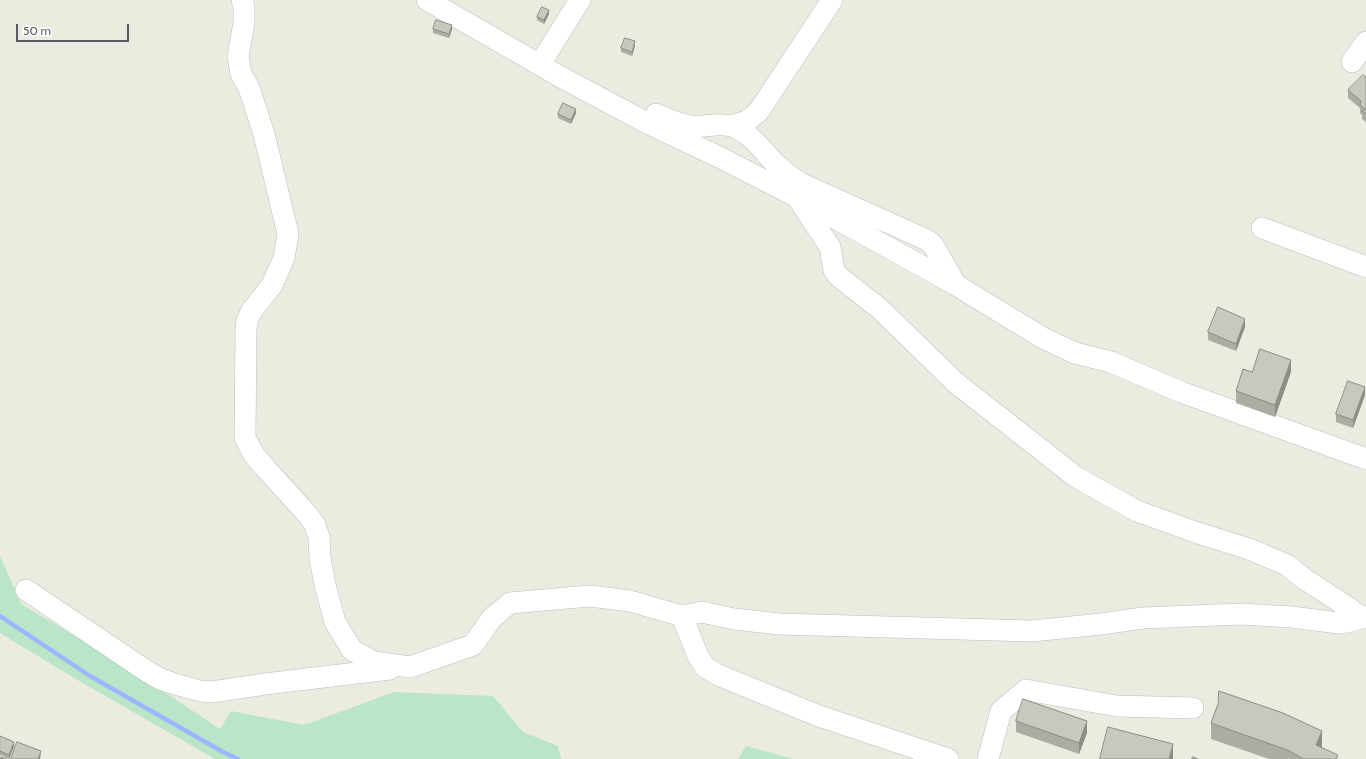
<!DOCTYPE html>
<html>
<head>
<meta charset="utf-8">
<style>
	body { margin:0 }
	#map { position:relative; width:1366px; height:759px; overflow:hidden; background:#ebecdf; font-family:Cabin,sans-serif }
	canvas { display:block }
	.scale { position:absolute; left:16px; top:24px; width:113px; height:18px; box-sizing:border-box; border:2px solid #585961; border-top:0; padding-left:5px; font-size:12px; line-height:14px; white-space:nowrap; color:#585961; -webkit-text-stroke:3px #fff; paint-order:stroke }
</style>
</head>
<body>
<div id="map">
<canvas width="1366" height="759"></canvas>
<div class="scale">50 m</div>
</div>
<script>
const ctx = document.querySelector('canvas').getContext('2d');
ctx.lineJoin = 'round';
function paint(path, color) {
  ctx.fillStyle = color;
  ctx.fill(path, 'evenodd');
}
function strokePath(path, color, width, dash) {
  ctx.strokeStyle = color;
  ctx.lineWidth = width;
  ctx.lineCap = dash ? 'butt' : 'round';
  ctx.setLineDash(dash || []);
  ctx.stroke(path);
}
const green = new Path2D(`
	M0,556L21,604L124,665L220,729L231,711L304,725L394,692L493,696L523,732L558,746L561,759H215L76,679L0,633Z
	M746,746L794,759H738Z`);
const stream = new Path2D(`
	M0,616L90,676L223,752L238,759`);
const minor = new Path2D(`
	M242,0L244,7V23L238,56L241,74L249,88L264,134L288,234L284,258L272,285L251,312L247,321L246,330L245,438L254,455L267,470L308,515L315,525L319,537L320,558L325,585L335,622L352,650L374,662L410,667L473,645L492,618L510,603L590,596L630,601L682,616L702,612L734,619L779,624L1032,631L1101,624L1143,618L1241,614L1291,617L1339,623L1352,621L1366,616
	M427,0L559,76L645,122L721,158L797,197L956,285L1043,338L1075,353L1111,362L1181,392L1366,459
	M1352,62L1366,42
	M540,64L580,0
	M656,114C667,118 679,125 691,126C704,128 718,122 731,126C751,132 764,153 778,166C785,173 792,178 800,183L927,240L933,245L956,285
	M731,126L747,121L759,111L832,0
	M799,200L830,247L834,270L838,276L879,308L956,383L1076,477L1137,511L1195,532L1249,549L1287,565L1303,578L1349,608L1362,618
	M1262,228L1366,267
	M26,590L145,670L160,679L175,684L200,691L212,692L265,684L390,669
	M682,616L698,656L705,667L718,675L819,716L948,759
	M988,759L1001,711L1026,690L1117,706L1193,708`);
const wall = new Path2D(`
	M549,14L544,24L537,20V17Z
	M433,29H452L449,38L433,33Z
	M635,45L632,56L621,52V48Z
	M1366,77V122L1362,119V115L1360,113V108L1348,98V90Z
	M576,113L571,124L558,118V114Z
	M1245,327L1236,351L1208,340V332Z
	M1252,372H1291L1275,417L1236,403V391Z
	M1365,395L1353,428L1336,422V414Z
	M1218,704L1322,746L1321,748L1338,759H1269L1211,739V723Z
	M1016,721L1087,733L1079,754L1016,732Z
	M0,736L14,746L9,759L0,755Z`);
const shadedWall = new Path2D(`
	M549,10V14L544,24V20Z
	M452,25V29L449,38V34Z
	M635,41V45L632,56V52Z
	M576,109V113L571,124V120Z
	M1245,319V327L1236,351V344Z
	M1291,360V372L1275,417V405Z
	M1365,387V395L1353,428V420Z
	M1087,721V733L1079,754V743Z
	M1322,731V746L1317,759L1316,745Z
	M14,742V746L9,759V755Z
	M1173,744V759H1169Z
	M41,751L40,759H38Z`);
const building = new Path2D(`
	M542,7L549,10L544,20L537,17Z
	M436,20L452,25L449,34L433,29Z
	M625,38L635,41L632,52L621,48Z
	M1363,75L1366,77V114L1362,111L1365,109L1360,105L1361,101L1348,90Z
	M563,103L576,109L571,120L558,114Z
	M1218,307L1245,319L1236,344L1208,332Z
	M1260,349L1291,360L1275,405L1236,391L1243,369L1252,372Z
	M1348,381L1365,387L1353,420L1336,414Z
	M1219,691L1283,713L1322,731L1316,745L1338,755L1336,759H1303L1290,751L1211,723L1218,704Z
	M1023,699L1087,721L1079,743L1016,721Z
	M1108,727L1173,744L1169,759H1100Z
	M0,736L14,742L9,755L0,751Z
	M17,742L41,751L38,759H11Z
	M0,757L7,759H0Z
	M1193,757L1198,759H1192Z`);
paint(green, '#b9e6c6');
strokePath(stream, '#9cb7ff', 4.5);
strokePath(minor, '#bcbcc4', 22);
strokePath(minor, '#fff', 21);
paint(wall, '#adaca3');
paint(shadedWall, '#8d8c85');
paint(building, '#c9c8be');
strokePath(building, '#8d8c85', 1);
</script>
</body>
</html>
